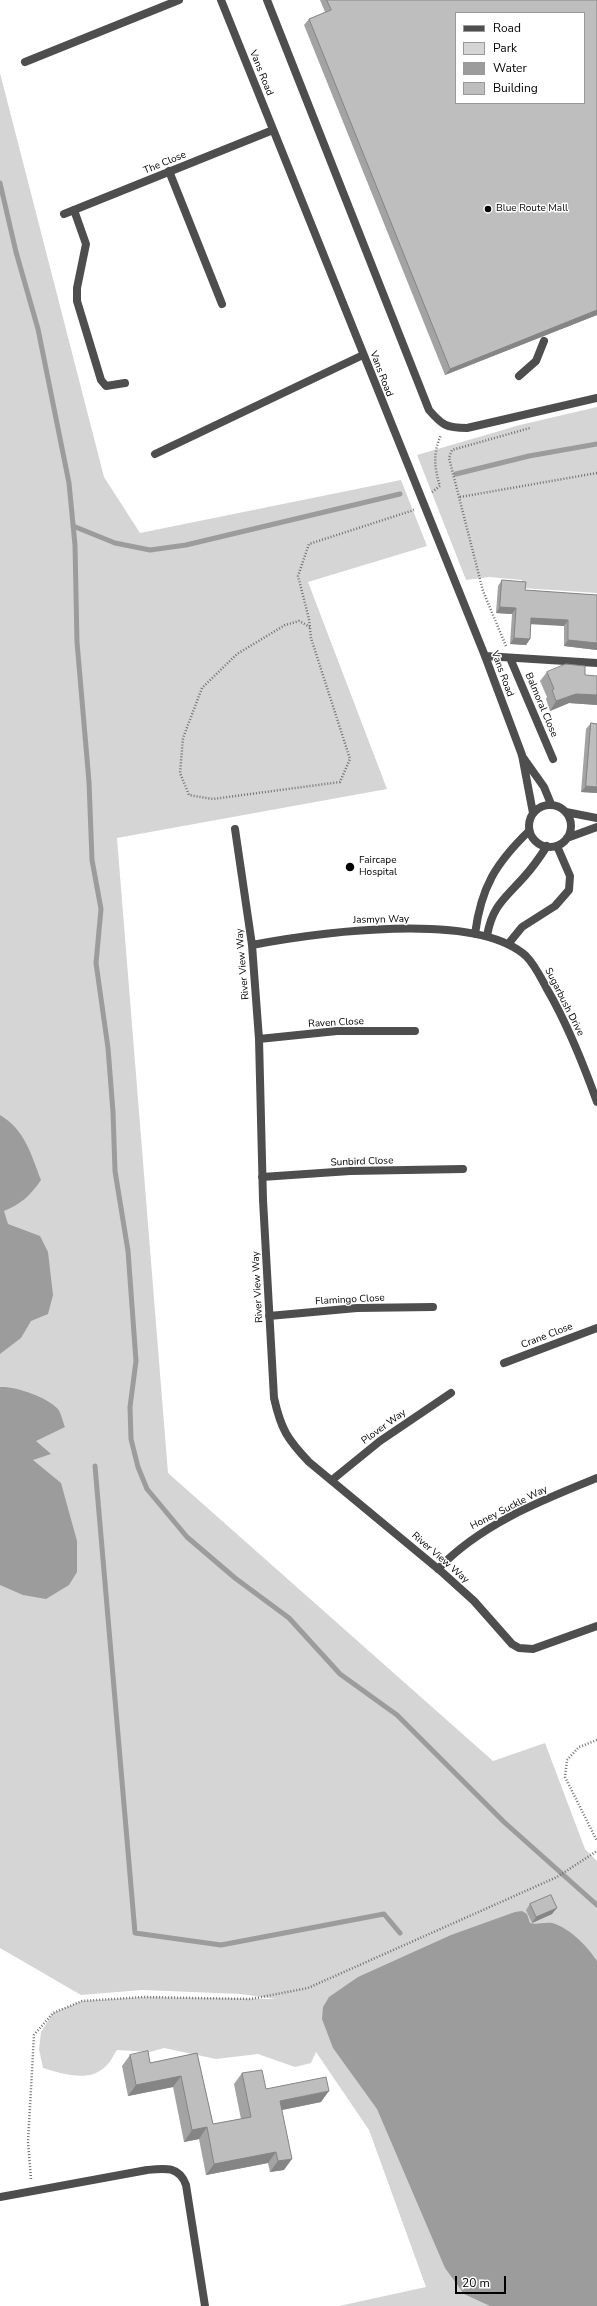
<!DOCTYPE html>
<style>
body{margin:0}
#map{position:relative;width:597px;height:2306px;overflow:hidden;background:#fff;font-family:"Nunito Sans",sans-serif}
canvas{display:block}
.legend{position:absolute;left:455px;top:12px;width:130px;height:92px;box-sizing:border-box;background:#fff;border:1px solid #999;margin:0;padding:5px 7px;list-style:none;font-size:12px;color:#000}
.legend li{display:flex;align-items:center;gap:8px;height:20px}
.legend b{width:20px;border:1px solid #999}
.scale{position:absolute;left:455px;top:2276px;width:51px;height:18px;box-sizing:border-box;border:2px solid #000;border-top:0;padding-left:5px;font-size:12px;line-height:14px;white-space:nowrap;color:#000;-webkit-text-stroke:3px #fff;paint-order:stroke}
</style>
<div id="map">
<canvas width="597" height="2306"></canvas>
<ul class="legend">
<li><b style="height:5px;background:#4e4e4e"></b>Road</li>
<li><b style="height:11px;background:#d5d5d5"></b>Park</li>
<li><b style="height:11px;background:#9c9c9c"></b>Water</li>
<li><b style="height:11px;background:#bebebe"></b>Building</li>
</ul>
<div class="scale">20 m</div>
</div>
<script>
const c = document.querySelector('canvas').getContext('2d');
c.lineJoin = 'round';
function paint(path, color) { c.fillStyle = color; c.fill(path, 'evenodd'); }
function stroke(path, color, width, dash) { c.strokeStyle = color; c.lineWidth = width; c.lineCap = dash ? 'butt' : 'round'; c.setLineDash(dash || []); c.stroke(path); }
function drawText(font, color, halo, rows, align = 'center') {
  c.font = font + ' "Nunito Sans",sans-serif'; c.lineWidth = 3; c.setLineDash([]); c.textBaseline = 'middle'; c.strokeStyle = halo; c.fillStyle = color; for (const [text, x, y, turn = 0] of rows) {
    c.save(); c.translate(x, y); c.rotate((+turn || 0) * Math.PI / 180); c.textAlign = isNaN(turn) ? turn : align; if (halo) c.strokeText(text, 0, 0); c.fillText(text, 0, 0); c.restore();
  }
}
paint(new Path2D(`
 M 0,73 L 104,477 L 140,533 L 401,480 L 427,546 L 308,582 L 387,789 L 117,838 L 168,1473 L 493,1761 L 545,1743 L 585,1849 L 597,1861 L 597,2306 L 339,2306 L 426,2287 L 369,2130 L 316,2052 L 311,2063 L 295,2067 L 258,2054 L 216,2059 L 164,2048 L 150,2052 L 117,2050 C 113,2055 111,2062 106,2066 C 90,2083 63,2074 43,2068 L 39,2049 L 41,2032 L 53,2013 L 82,2001 L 143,1997 L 276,1999 L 241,1994 L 142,1990 L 81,1995 L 0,1948 Z
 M 597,407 L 597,593 L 522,588 L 522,580 L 489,577 L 466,580 L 417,455 L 520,425 Z`), '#d5d5d5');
paint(new Path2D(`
 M 0,1115 C 25,1130 31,1154 41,1180 C 30,1196 21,1204 4,1211 L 8,1224 L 40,1236 L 48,1252 L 53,1295 L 48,1314 L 31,1321 L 21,1338 L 0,1354 Z
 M 0,1387 C 15,1386 47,1397 58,1409 C 61,1413 63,1422 65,1427 L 36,1441 L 51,1454 L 33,1460 L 61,1483 L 77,1541 L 77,1572 L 69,1585 L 46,1599 L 23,1595 L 0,1585 Z
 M 522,1911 L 527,1914 L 530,1923 C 537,1925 544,1922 552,1923 C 570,1928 587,1946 597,1961 L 597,2306 L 490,2306 L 464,2294 L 445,2268 L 377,2109 L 333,2048 L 322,2019 L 323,2007 L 329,1997 L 358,1977 L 451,1935 L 515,1912 Z`), '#9c9c9c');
stroke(new Path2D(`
 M 0,183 L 16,252 L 38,329 L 69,483 L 75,545 L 77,642 L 89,782 L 92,860 L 101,909 L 96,963 L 108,1048 L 113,1112 L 115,1171 L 128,1251 L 136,1361 L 130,1407 L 131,1439 L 138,1467 L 147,1489 L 187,1537 L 235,1578 L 289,1618 L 340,1674 L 397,1715 L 504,1822 L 597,1905
 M 456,474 L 529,456 L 597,444
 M 73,526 L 115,543 L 150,550 L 186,545 L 400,494
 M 95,1466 L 135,1933 L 221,1945 L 384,1914 L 400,1933`), '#9c9c9c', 5);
stroke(new Path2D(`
 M 432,492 L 440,486 C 434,468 433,452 441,435
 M 460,497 L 597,473
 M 310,627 L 299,621 L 285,625 L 237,654 L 202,688 L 183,738 L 180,773 L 189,795 L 213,799 L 340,782 L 350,759 L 311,638 L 309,619 L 298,576 L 309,544 L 414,510
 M 506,646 L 483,591 L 449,458 L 452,450 L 530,428
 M 597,1740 L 579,1747 L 567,1760 L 565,1777 L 597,1841
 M 31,2179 L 28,2142 L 34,2035 L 53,2013 L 82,2001 L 143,1997 L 251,1999 L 308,1988 L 557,1877 L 597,1851`), '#707070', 2.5, [1, 2]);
stroke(new Path2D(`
 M 267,0 L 429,410 C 442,425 446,428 467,428 L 597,398
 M 25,62 L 179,0
 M 74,210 L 86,244 L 77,288 L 77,301 L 101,380 L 106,386 L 125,383
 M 519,376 L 536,361 L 544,341
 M 155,454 L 363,355
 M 235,829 L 252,945 L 259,1039 L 263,1200 L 274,1398 C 281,1429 287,1439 309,1462 L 443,1573 L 474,1601 L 512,1644 L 519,1648 L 533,1649 L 597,1626
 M 475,934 C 481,887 496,863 529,831
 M 487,936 C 492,906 505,898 524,877 C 533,867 540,857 547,846
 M 509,943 L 522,927 L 555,906 L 569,890 L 570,876 L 557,846
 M 252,945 C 316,933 475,910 526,956 C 535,965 541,978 547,989 C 568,1025 583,1063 597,1102
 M 259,1039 L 337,1031 L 415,1031
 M 262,1177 L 350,1171 L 463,1169
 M 269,1316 L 357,1308 L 433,1307
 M 504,1363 L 597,1328
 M 332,1480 L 380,1441 L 451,1393
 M 438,1569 C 481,1524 540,1501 597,1478
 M 0,2197 L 147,2170 C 165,2168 179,2166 186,2185 L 205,2306`), '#4e4e4e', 8);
stroke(new Path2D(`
 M 221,0 L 485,656 L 522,755 L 533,813
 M 169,171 L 222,304
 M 64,214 L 273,130
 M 485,656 L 597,663
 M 510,658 L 553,759
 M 522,756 L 544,787 L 551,804
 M529 826a21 21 0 1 1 42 0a21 21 0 1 1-42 0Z
 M 566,812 L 597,818
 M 567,838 L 597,827`), '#4e4e4e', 8);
paint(new Path2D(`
 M 320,0 L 597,0 L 597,315 L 445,375 L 304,25 L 309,19 L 325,12 Z
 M 502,580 L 525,590 L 597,595 L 597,650 L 564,646 L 564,626 L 546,624 L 531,624 L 530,639 L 526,645 L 510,644 L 512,614 L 496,613 L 498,586 Z
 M 547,672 L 597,676 L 597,705 L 569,703 L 550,711 L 546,699 L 547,697 L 540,681 Z
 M 591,723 L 597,724 L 597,793 L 581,792 L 586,729 Z
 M 530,1904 L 552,1914 L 532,1923 L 526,1910 Z
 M 197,2053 L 213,2124 L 241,2119 L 234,2084 L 242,2073 L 266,2089 L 321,2102 L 282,2110 L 284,2170 L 270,2172 L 268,2163 L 206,2175 L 199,2139 L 184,2142 L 173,2087 L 128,2096 L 122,2066 L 130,2055 L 150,2063 Z`), '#a3a3a3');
paint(new Path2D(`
 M 597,310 L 597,315 L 445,375 L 450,369 Z
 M 500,607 L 516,608 L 512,614 L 496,613 Z
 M 531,618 L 550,619 L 568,620 L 564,626 L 527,624 Z
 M 514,638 L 530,639 L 526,645 L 510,644 Z
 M 568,640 L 597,643 L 597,650 L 564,646 Z
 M 576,694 L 597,695 L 597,705 L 569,703 L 550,711 L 556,701 Z
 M 586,786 L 597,787 L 597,793 L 581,792 Z
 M 557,1908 L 552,1914 L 532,1923 L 536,1917 Z
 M 181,2076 L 173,2087 L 128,2096 L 136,2085 Z
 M 329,2091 L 321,2102 L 272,2112 L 280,2101 Z
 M 207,2127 L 199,2139 L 184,2142 L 192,2130 Z
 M 276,2152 L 268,2163 L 206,2175 L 214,2164 Z
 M 292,2159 L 284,2170 L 270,2172 L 278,2161 Z`), '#858585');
const building = new Path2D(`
 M 327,0 L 597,0 L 597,310 L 450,369 L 309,19 L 331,10 ZM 456,13 L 584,13 L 584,103 L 456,103 Z
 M 502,580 L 526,582 L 525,590 L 597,595 L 597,643 L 568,640 L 568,620 L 550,619 L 531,618 L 530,639 L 514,638 L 516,608 L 500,607 Z
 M 566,664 L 585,666 L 585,675 L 597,676 L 597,695 L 576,694 L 556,701 L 552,690 L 554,689 L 547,672 Z
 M 591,723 L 597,724 L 597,787 L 586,786 Z
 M 551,1895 L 557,1908 L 536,1917 L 530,1904 Z
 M 148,2051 L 150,2063 L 197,2053 L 213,2124 L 251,2117 L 242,2073 L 262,2070 L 266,2089 L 326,2077 L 329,2091 L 280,2101 L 292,2159 L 278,2161 L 276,2152 L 214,2164 L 207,2127 L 192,2130 L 181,2076 L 136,2085 L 130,2055 Z`);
paint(building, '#bebebe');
stroke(building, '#858585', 1);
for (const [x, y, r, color] of [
 [488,209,4,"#000"],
 [350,867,5,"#000"]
]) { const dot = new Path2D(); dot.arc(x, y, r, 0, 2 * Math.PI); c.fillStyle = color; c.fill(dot); stroke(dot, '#fff', 1.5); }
drawText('10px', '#000', '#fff', [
 ["Vans Road",261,73,68],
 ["The Close",165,163,-22],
 ["Vans Road",381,374,69],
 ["Vans Road",502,674,70],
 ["Balmoral Close",541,705,67],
 ["Jasmyn Way",381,920,-1],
 ["River View Way",243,964,-95],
 ["Sugarbush Drive",564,1002,63],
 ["Raven Close",336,1023,-3],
 ["Sunbird Close",362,1162,-2],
 ["River View Way",258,1287,-93],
 ["Flamingo Close",350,1300,-3],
 ["Crane Close",547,1336,-21],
 ["Plover Way",384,1427,-36],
 ["Honey Suckle Way",509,1508,-27],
 ["River View Way",440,1558,41]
]);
drawText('10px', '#000', '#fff', [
 ["Blue Route Mall",496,209],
 ["Faircape",359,861],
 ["Hospital",359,873]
], 'left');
</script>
